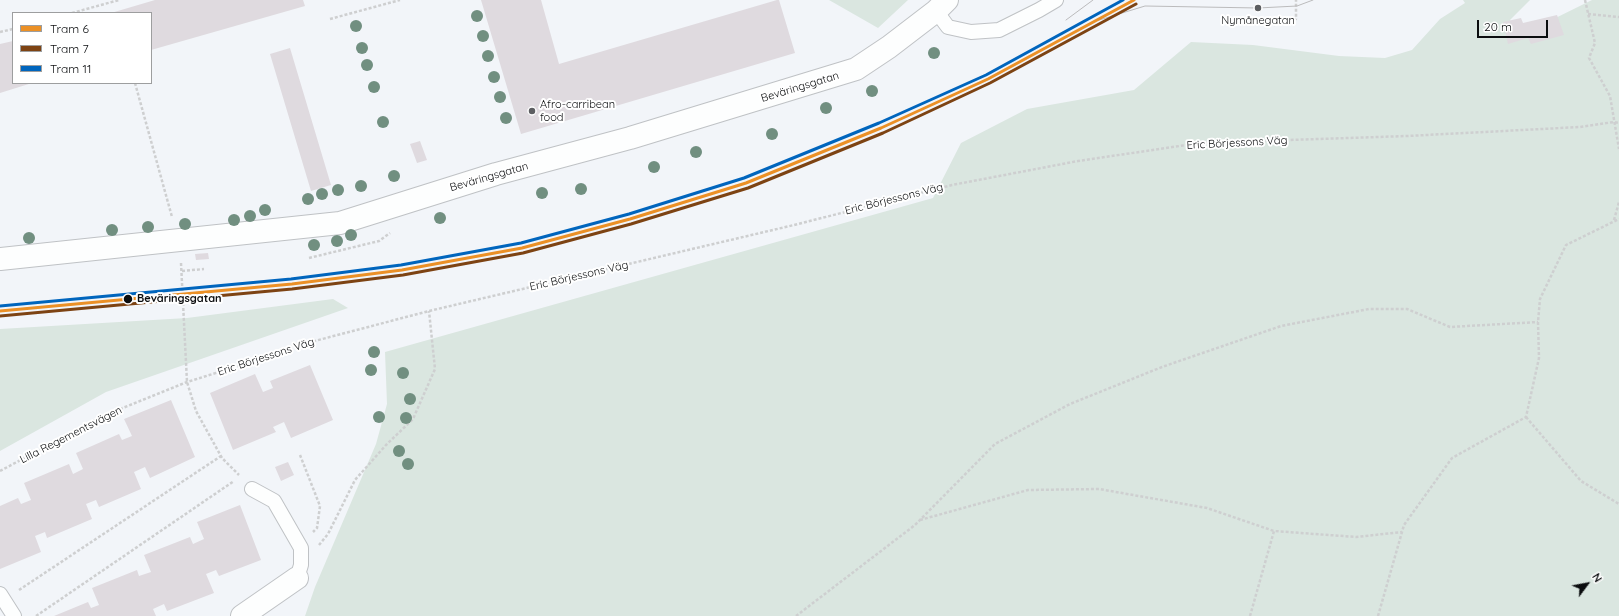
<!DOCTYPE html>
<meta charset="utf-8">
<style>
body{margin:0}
#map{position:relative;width:1619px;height:616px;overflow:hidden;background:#f2f5f9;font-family:Quicksand,sans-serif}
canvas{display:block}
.legend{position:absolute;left:12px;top:12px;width:140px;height:72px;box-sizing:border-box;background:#fff;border:1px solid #9d9e9f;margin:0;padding:5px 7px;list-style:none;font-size:12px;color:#0b0d0f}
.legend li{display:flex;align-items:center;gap:8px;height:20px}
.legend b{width:20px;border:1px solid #9d9e9f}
.north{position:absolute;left:1567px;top:564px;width:40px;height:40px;-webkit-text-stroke:3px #fff;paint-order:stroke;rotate:58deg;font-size:11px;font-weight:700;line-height:16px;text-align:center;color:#0b0d0f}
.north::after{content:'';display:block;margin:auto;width:14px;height:18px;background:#0b0d0f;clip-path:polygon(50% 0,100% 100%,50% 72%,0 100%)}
.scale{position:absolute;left:1477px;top:20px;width:71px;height:18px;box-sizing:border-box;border:2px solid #0b0d0f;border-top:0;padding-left:5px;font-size:12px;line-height:14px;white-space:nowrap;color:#0b0d0f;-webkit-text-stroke:3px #fff;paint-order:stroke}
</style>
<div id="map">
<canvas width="1619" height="616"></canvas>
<ul class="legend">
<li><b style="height:5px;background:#eb9026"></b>Tram 6</li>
<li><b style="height:5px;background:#7d4313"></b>Tram 7</li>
<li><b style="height:5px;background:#0065bd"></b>Tram 11</li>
</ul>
<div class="north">N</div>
<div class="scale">20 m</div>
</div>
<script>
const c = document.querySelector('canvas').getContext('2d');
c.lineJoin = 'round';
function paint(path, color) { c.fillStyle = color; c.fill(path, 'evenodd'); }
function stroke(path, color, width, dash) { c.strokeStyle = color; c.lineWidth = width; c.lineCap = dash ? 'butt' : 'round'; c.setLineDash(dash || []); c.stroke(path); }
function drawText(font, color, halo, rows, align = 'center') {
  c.font = font + ' Quicksand,sans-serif'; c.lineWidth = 4; c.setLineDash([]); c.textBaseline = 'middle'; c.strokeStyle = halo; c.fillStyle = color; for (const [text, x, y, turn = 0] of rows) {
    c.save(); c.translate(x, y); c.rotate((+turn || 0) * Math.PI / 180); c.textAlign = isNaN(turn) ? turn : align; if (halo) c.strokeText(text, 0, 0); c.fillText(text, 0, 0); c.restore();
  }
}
paint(new Path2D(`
 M 829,0 L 908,0 L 878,28 Z
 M 1463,0 L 1530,0 L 1510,20 L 1517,37 L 1592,0 L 1619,0 L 1619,616 L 305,616 L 315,587 L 376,444 L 387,404 L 385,352 L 933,198 L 961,143 L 1027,109 L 1134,90 L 1191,42 L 1253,45 L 1339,56 L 1385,58 L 1412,50 L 1440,19 L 1465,3 Z
 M 333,299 L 348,308 L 106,392 L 0,451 L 0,329 L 187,318 Z`), '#dae6e0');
paint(new Path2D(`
 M 155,0 L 303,0 L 305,6 L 151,50 L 151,13 L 111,13 Z
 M 481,0 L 541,0 L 559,64 L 777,0 L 779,0 L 795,53 L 521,134 Z
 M 1557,15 L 1564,35 L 1531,44 L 1528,38 L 1508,44 L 1503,22 L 1521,18 L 1523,23 Z
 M 13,41 L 13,83 L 32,83 L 0,93 L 0,44 Z
 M 290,48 L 331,185 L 311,191 L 270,54 Z
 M 420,141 L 427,160 L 417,163 L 410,144 Z
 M 208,253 L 209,259 L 196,260 L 195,254 Z
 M 310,365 L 333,420 L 291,438 L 284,422 L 273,427 L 276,432 L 233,450 L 210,393 L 255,374 L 263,392 L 273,388 L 270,381 Z
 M 171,400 L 195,457 L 150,478 L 145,467 L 134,472 L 141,489 L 99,507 L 96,500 L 86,504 L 92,519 L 47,538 L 45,532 L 35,536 L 41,552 L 0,569 L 0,506 L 18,498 L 21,504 L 31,500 L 24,483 L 69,464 L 73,474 L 83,469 L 76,453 L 119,434 L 122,440 L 132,436 L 124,419 Z
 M 288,462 L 294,475 L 281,481 L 275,467 Z
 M 240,505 L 261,560 L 219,576 L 216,570 L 206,574 L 214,593 L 167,611 L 164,604 L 153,609 L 156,616 L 54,616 L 88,602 L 91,608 L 99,605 L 92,588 L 137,570 L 139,576 L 151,572 L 144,555 L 190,537 L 193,544 L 204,539 L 197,522 Z`), '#dfdadf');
const service = new Path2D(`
 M 936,11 L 948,27 L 971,32 L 999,30 L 1039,10 L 1056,0
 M 252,489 L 274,501 L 301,548 L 301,565 L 297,578
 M 0,594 L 14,616`);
const minor = new Path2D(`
 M 0,259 L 340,223 L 496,174 L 630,138 L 856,69 L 889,47 L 936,11 L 947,0
 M 242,616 L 297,578`);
stroke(service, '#bfc2c5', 16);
stroke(minor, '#bfc2c5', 24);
stroke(new Path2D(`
 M 1585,0 L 1595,43 L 1589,58 L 1610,96 L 1619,149
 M 72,13 L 119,0
 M 1588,14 L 1619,17
 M 330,19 L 400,0
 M 1274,25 L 1296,19 L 1296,0
 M 0,32 L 13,29
 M 135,83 L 172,217
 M 1614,220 L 1619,202
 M 309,258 L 379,241 L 390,233
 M 181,263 L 187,382 L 196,411 L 222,458 L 239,475
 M 182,271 L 204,269
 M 151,301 L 184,299
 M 1526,417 L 1581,481 L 1619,504
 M 300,455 L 320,506 L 317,528 L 313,532
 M 0,471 L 103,416 L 187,382 L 245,364 L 288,348 L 429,311 L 794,225 L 952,185 L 1078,161 L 1200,143 L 1407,136 L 1580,127 L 1614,122 L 1619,123
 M 920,520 L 1028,490 L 1099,489 L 1207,508 L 1274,531
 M 319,545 L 328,534 L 355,480 L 386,445 L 413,419 L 435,369 L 429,311
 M 19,590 L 221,456
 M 36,616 L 234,481
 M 796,616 L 915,525 L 995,444 L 1070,404 L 1162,367 L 1281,326 L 1369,309 L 1407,309 L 1450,327 L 1538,322
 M 1250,616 L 1274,531 L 1356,537 L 1402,532
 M 1378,616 L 1404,525 L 1452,458 L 1526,417 L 1539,358 L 1538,322 L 1540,299 L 1566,245 L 1619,219`), '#cecfd0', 2.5, [3, 2]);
stroke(service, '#fdfefe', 14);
stroke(minor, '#fdfefe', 22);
stroke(new Path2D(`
 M 1066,20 L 1093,0
 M 1096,21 L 1145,6 L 1258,8 L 1297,6 L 1313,0`), '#bbbbbc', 1);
stroke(new Path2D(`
 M 0,311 L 292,284 L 402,270 L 522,248 L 630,219 L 746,183 L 881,128 L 988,79 L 1134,0`), '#eb9026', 3);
stroke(new Path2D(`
 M 0,316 L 292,289 L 403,275 L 523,253 L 631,224 L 748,188 L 883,133 L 990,83 L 1136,4`), '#7d4313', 3);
stroke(new Path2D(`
 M 0,306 L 291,279 L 401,265 L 521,243 L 629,214 L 744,178 L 879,123 L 986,75 L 1123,0`), '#0065bd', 3);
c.fillStyle = '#718f80';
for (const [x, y] of [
 [477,16],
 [356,26],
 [483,36],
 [362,48],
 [934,53],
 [488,56],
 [367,65],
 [494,77],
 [374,87],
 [872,91],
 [500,97],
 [826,108],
 [506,118],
 [383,122],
 [772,134],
 [696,152],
 [654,167],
 [394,176],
 [361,186],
 [581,189],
 [338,190],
 [542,193],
 [322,194],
 [308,199],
 [265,210],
 [250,216],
 [440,218],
 [234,220],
 [185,224],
 [148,227],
 [112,230],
 [351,235],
 [29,238],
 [337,241],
 [314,245],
 [374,352],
 [371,370],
 [403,373],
 [410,399],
 [379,417],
 [406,418],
 [399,451],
 [408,464]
]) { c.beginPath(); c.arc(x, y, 6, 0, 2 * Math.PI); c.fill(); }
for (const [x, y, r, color] of [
 [1258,8,4,"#5c5e61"],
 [532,111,4,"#5c5e61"],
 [128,299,5,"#0b0d0f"]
]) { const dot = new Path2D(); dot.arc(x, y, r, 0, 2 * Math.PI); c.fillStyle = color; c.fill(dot); stroke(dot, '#fff', 1.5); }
drawText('11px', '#0b0d0f', '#fff', [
 ["Nymånegatan",1258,21],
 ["Afro-carribean",540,105,"left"],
 ["food",540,118,"left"]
]);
drawText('11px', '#0b0d0f', '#fff', [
 ["Beväringsgatan",800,87,-17],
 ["Eric Börjessons Väg",1237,143,-3],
 ["Beväringsgatan",489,177,-16],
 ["Eric Börjessons Väg",894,199,-14],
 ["Eric Börjessons Väg",579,276,-13],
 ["Eric Börjessons Väg",266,357,-18],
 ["Lilla Regementsvägen",71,435,-27]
]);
drawText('bold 11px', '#0b0d0f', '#fff', [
 ["Beväringsgatan",137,299]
], 'left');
</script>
